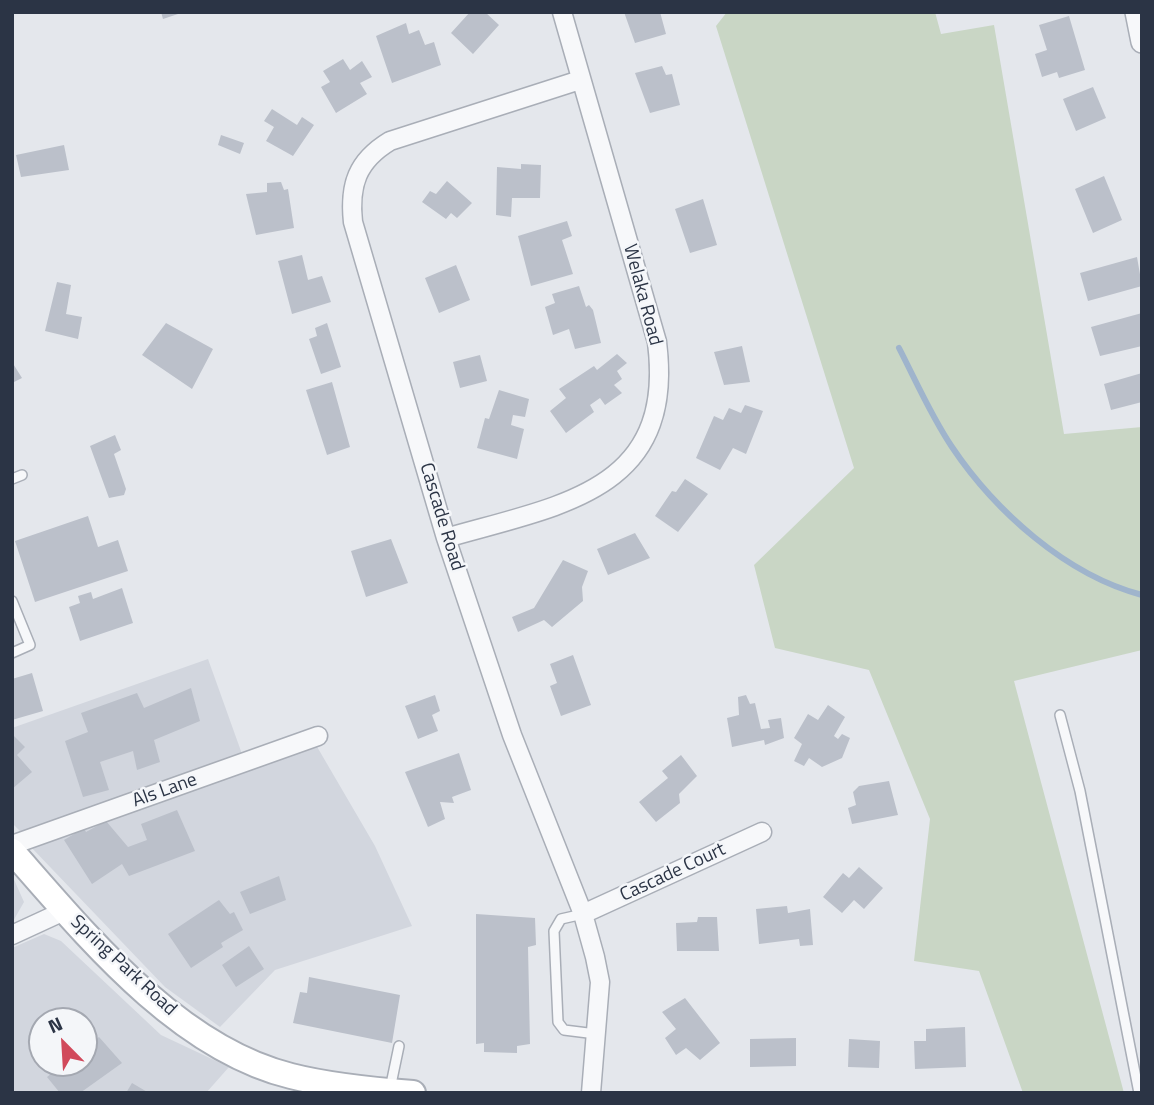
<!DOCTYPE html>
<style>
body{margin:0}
#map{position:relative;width:1154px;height:1105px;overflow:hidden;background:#e4e7ec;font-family:"Titillium Web",sans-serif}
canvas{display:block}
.frame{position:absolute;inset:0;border:14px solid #2b3445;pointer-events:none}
.north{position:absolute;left:28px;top:1007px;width:70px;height:70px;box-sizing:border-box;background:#f4f6f9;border:2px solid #a4a8b1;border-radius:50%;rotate:336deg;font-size:19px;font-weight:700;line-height:28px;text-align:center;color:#2b3445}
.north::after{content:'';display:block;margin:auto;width:24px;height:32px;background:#d1495b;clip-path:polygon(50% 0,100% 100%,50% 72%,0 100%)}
</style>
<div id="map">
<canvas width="1154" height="1105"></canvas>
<div class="frame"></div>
<div class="north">N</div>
</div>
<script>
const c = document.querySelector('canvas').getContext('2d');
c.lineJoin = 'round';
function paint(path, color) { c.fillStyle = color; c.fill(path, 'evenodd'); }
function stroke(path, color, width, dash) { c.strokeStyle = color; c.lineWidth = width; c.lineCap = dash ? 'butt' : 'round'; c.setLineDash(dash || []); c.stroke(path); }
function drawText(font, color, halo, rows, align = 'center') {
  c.font = font + ' "Titillium Web",sans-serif'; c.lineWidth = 5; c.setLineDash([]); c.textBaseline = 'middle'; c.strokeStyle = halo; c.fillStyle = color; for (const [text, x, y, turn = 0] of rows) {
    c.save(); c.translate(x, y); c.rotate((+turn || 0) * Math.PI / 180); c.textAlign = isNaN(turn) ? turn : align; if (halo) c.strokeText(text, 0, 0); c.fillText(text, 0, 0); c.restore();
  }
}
paint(new Path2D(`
 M 208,659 L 242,754 L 23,834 L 12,823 L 12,728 Z
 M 316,745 L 375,846 L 412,926 L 275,970 L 220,1027 L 165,987 L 29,845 Z
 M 12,875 L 24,902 L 12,923 Z
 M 44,934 L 61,941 L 161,1035 L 229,1067 L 206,1093 L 12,1093 L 12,948 ZM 42,1021 L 84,1021 L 84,1063 L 42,1063 Z`), '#d2d6de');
paint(new Path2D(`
 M 727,12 L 935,12 L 941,34 L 994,25 L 1064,434 L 1142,427 L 1142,650 L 1014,681 L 1124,1093 L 1023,1093 L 979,971 L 914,961 L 930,819 L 869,670 L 775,648 L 754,565 L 854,468 L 716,26 Z`), '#c9d6c5');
stroke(new Path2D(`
 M 899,348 C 916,381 931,416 952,447 C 995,511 1066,575 1142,595`), '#9fb4cc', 6);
paint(new Path2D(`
 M 161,12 L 181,12 L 181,13 L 163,19 Z
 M 470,12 L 485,12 L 499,25 L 473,54 L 451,33 Z
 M 624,12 L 660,12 L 666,34 L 635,43 Z
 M 1069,16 L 1085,70 L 1059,78 L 1057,72 L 1042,77 L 1035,54 L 1047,50 L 1039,25 Z
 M 406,23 L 409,34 L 419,30 L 425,45 L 434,42 L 441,65 L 392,83 L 376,36 Z
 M 343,59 L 350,70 L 362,61 L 372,77 L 360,83 L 367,94 L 336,113 L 321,87 L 330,82 L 323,71 Z
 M 662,66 L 666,75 L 672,74 L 680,105 L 650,113 L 635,73 Z
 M 1093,87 L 1106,118 L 1076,131 L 1063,99 Z
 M 272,109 L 297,125 L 302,117 L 314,125 L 293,156 L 266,141 L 274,127 L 264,121 Z
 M 221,135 L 244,143 L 240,154 L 218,145 Z
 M 64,145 L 69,170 L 21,177 L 16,155 Z
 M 521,164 L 541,165 L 540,198 L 512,198 L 511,217 L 496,215 L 497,167 L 521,169 Z
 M 1104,176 L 1122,220 L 1093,233 L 1075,189 Z
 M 447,181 L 472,203 L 457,218 L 451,213 L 446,219 L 422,202 L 430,191 L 436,194 Z
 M 281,182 L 284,190 L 288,189 L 294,228 L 256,235 L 246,194 L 267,192 L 267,183 Z
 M 703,199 L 717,245 L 690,253 L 675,209 Z
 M 567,221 L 572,236 L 562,240 L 573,274 L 531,286 L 518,236 Z
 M 302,255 L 308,280 L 322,276 L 331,302 L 292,314 L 278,261 Z
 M 1137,257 L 1142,286 L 1088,301 L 1080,273 Z
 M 456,265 L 470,300 L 439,313 L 425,278 Z
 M 57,282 L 71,285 L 66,314 L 82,317 L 78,339 L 45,331 Z
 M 579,286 L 586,307 L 589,305 L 593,310 L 601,343 L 575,349 L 569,329 L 553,335 L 545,307 L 555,303 L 552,294 Z
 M 1142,313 L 1142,346 L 1100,356 L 1091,327 Z
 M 166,323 L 213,349 L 192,389 L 142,355 Z
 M 327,323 L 341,367 L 321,374 L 309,339 L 317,336 L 315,328 Z
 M 742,346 L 750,382 L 724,385 L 714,352 Z
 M 617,354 L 627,363 L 617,371 L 622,379 L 614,385 L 622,393 L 605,405 L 600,398 L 590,405 L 594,412 L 566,433 L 550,411 L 566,398 L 559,389 L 594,366 L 597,370 Z
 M 480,355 L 487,381 L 460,388 L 453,362 Z
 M 12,362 L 22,378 L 12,383 Z
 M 1142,373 L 1142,402 L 1111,410 L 1104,384 Z
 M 332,382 L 350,447 L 327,455 L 306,390 Z
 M 499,390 L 529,399 L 525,417 L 513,415 L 511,425 L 524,429 L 517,459 L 477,448 L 485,418 L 489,419 Z
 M 745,405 L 763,411 L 746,454 L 733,448 L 720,470 L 696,458 L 714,416 L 723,420 L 729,408 L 741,413 Z
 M 115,435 L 121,450 L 114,454 L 126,489 L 124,495 L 109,498 L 90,446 Z
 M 685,479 L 708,494 L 678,532 L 655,516 L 672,491 L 676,492 Z
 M 88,516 L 98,547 L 118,540 L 128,571 L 35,602 L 15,541 Z
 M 635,533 L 650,558 L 608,575 L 597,549 Z
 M 391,539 L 408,583 L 366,597 L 351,551 Z
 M 563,560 L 588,571 L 582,587 L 583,601 L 552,627 L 544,620 L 518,632 L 512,617 L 534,608 Z
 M 122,588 L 133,623 L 80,641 L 69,607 L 80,603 L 78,596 L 91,592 L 93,599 Z
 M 573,655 L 591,705 L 561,716 L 550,686 L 557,683 L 550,664 Z
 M 32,673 L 43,711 L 12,720 L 12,679 Z
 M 191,688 L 200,721 L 154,740 L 160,762 L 137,770 L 133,751 L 100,762 L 109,790 L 83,797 L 65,741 L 88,732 L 81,713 L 137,693 L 144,708 Z
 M 435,695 L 440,711 L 432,715 L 438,731 L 418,739 L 405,706 Z
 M 746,695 L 750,704 L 755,703 L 761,729 L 770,728 L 768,720 L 781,718 L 784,738 L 765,745 L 764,740 L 732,747 L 727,718 L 739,715 L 738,697 Z
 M 828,705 L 845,717 L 834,736 L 838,739 L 842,734 L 850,738 L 842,758 L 822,767 L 809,758 L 804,766 L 794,761 L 802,744 L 794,738 L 808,714 L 818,720 Z
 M 12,734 L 25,747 L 17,755 L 32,772 L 12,789 Z
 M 459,753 L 471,790 L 452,797 L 454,803 L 440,802 L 445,819 L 428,827 L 405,772 Z
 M 681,755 L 697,776 L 679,794 L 680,803 L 656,822 L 639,802 L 668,778 L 662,771 Z
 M 889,781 L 898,815 L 852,824 L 848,808 L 856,805 L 853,792 L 859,786 Z
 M 177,810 L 195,851 L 129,876 L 122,864 L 92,884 L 64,840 L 84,828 L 86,832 L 106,821 L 128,847 L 147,840 L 141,824 Z
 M 859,867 L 883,888 L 864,909 L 854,900 L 842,913 L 823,897 L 843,873 L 849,878 Z
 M 279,876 L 286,900 L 250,914 L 240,892 Z
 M 219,900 L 230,914 L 234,912 L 243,930 L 221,943 L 223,947 L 191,968 L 168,934 Z
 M 787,906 L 788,913 L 810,909 L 813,945 L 800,946 L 799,939 L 759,944 L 756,909 Z
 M 476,914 L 535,918 L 536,945 L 528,947 L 530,1044 L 517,1046 L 517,1053 L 484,1052 L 484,1043 L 476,1044 Z
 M 698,917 L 717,917 L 719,951 L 677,951 L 676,923 L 697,922 Z
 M 249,946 L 264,969 L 236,987 L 222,965 Z
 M 309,977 L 400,995 L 392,1043 L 293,1023 L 300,992 L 307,993 Z
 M 685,998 L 720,1043 L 700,1060 L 686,1048 L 676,1055 L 665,1038 L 676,1029 L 662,1012 Z
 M 965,1027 L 966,1067 L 915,1069 L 914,1041 L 926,1041 L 926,1029 Z
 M 99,1037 L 122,1063 L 80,1093 L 60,1093 L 47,1077 L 65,1063 L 84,1063 L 84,1048 Z
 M 796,1038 L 796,1066 L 750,1067 L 750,1039 Z
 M 849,1039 L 880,1041 L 879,1068 L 848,1067 Z
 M 132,1083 L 149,1093 L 126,1093 Z`), '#bbc0ca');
const service = new Path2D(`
 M 12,479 L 22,475
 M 12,601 L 30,645 L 12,653
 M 1060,715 L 1080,791 L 1139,1093
 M 583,914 L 561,919 L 554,931 L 558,1022 L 564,1030 L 596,1034
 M 390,1089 L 399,1046`);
const minor = new Path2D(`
 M 580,80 L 390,141 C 357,161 349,185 353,222 L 446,538 L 512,735 L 583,914 L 595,957 L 600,982 L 591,1093
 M 446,538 C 560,505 676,492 657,342 L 562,12
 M 12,845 L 318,736
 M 583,914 L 762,832
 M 12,935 L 64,911`);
const tertiary = new Path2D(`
 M 1136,12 L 1142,42`);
const secondary = new Path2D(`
 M 12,851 C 86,935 177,1048 291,1076 C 330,1086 373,1090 413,1093`);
stroke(service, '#a9aeb7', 12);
stroke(minor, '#a9aeb7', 21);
stroke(tertiary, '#a9aeb7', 24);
stroke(secondary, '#a9aeb7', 28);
stroke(service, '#f7f8fa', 9);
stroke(minor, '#f7f8fa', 18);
stroke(tertiary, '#f7f8fa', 21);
stroke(secondary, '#fff', 24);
drawText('19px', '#2b3445', '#f4f6f9', [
 ["Welaka Road",642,295,75],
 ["Cascade Road",441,517,73],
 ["Als Lane",165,791,-20],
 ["Cascade Court",673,873,-25],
 ["Spring Park Road",123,966,43]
]);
</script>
